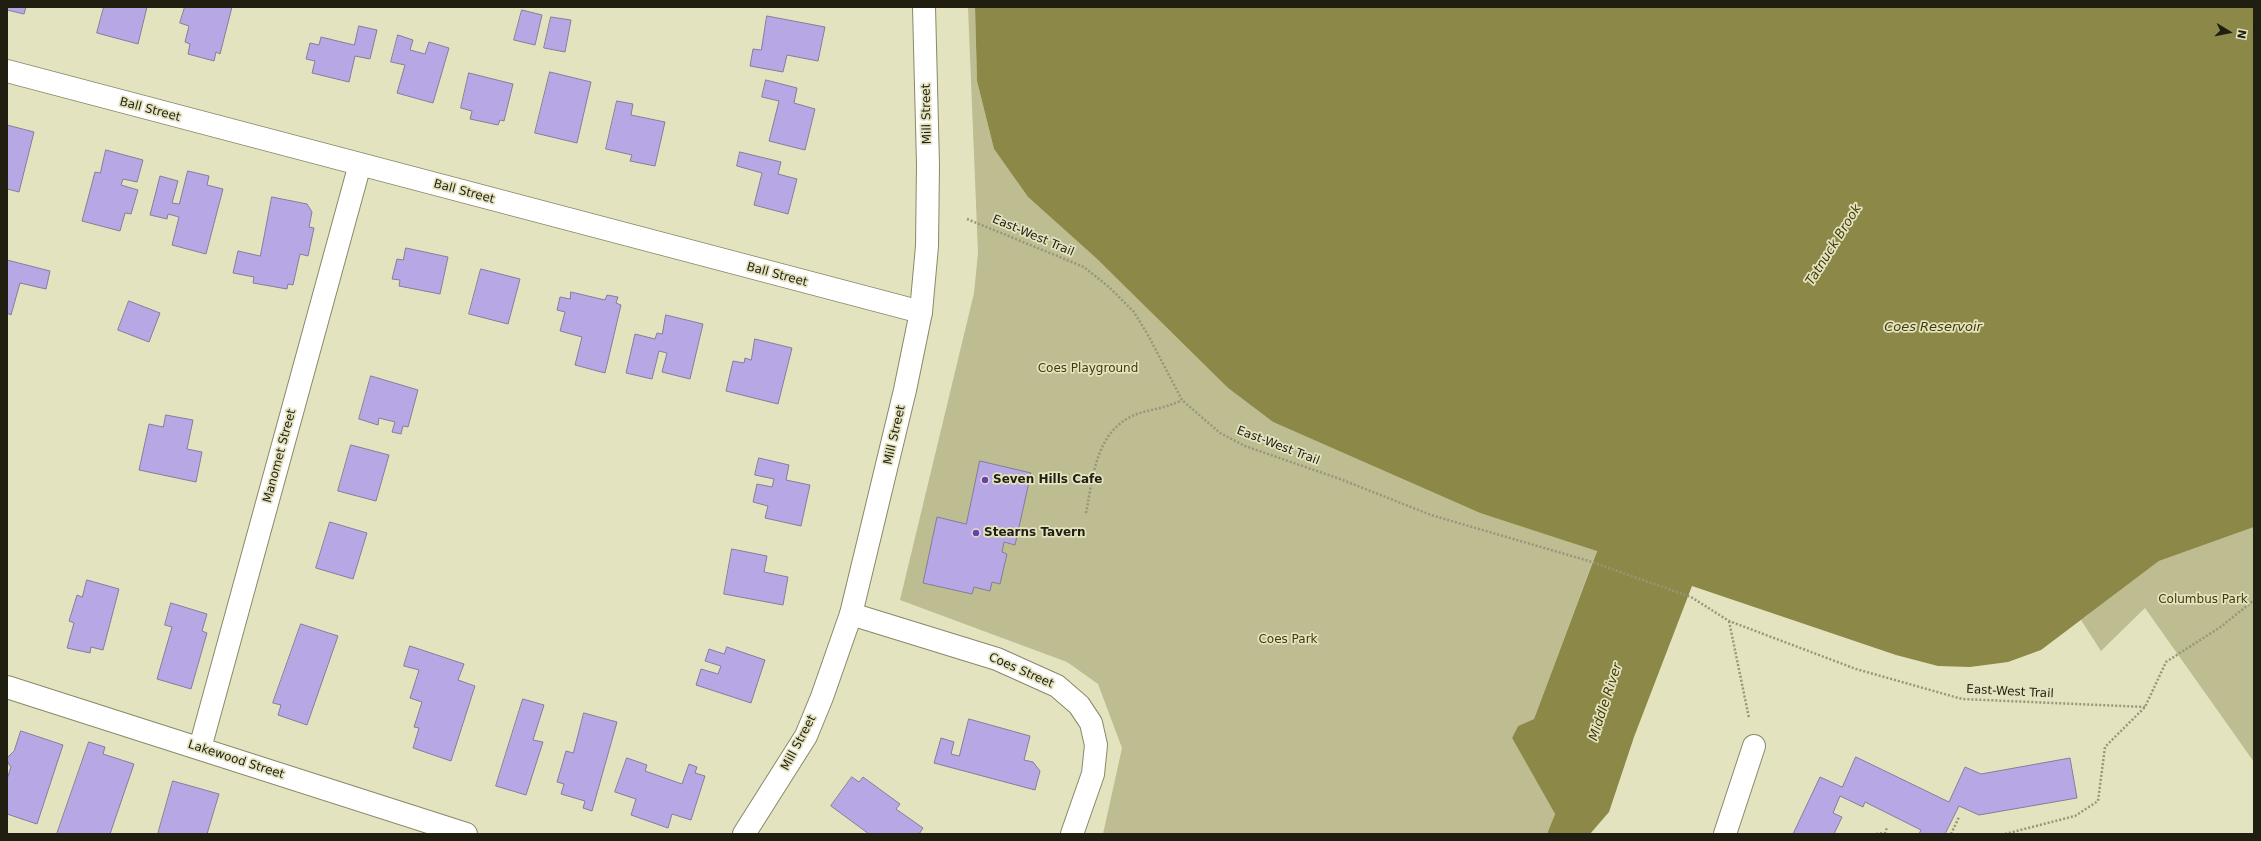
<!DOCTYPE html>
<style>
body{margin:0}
#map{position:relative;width:2261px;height:841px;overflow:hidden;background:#e4e3c0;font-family:"DejaVu Sans",sans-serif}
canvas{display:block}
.frame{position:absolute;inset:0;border:8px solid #1f1e11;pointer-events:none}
.north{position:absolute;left:2209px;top:12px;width:40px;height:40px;-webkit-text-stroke:3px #e4e3c0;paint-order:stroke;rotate:100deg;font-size:11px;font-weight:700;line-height:16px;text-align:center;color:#1f1e11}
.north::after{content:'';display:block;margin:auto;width:14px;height:18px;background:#1f1e11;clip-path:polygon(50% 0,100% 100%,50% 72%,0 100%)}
</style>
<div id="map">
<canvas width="2261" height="841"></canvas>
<div class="frame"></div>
<div class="north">N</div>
</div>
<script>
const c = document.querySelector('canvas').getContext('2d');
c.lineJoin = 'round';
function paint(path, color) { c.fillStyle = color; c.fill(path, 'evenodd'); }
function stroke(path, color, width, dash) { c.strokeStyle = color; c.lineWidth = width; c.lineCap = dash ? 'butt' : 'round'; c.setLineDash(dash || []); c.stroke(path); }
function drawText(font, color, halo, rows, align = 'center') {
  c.font = font + ' "DejaVu Sans",sans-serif'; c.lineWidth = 3.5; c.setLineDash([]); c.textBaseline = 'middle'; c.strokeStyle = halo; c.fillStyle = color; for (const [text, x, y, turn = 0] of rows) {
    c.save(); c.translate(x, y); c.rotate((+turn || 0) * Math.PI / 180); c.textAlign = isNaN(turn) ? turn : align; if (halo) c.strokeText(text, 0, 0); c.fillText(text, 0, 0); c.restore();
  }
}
paint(new Path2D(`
 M 968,7 L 975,7 L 977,81 L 994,149 L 1028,197 L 1096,258 L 1228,388 L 1273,422 L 1480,513 L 1597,550 L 1534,719 L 1518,726 L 1512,738 L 1555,814 L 1547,834 L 1103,834 L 1122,748 L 1098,684 L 1067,662 L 900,600 L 974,293 L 978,253 Z
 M 2254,527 L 2254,762 L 2145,608 L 2101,651 L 2081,620 L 2159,561 Z`), '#bebc91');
paint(new Path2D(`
 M 975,7 L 2254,7 L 2254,527 L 2159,561 L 2041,650 L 2008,662 L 1970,667 L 1938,666 L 1896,655 L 1692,586 L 1634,737 L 1609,812 L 1590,834 L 1547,834 L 1555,814 L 1512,738 L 1518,726 L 1534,719 L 1597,551 L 1480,513 L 1273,422 L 1228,388 L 1096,258 L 1028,197 L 994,149 L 977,81 Z`), '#8c8847');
const building = new Path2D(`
 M 7,7 L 26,7 L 24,14 L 7,10 Z
 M 104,7 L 147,7 L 138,44 L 97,33 Z
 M 185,7 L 232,7 L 220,54 L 216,52 L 214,61 L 188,54 L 190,44 L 185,42 L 189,26 L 180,23 Z
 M 522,10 L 542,15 L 535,45 L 514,40 Z
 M 767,16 L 825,27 L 818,61 L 787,55 L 783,72 L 750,66 L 753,49 L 761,50 Z
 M 551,17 L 571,20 L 565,52 L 544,48 Z
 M 359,26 L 377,30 L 370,59 L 355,56 L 349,82 L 312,73 L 315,61 L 306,59 L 310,43 L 319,45 L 321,37 L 354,45 Z
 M 398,35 L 413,40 L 410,50 L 425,54 L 429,42 L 449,48 L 433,103 L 397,93 L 405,65 L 391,62 Z
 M 550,72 L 591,82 L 577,143 L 535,133 Z
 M 469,73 L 513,84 L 504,121 L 500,120 L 498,125 L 470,119 L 472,111 L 461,108 Z
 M 766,80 L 797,88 L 794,103 L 815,109 L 805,150 L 769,141 L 779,101 L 762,97 Z
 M 617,101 L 633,104 L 631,115 L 665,122 L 655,166 L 630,161 L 632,155 L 606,149 Z
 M 7,125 L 34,132 L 19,192 L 7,189 Z
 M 106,150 L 143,160 L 137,182 L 123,179 L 121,185 L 138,190 L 131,214 L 125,213 L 120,231 L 82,221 L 95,172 L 100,173 Z
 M 740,152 L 781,162 L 778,174 L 797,179 L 788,214 L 754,205 L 762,173 L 737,166 Z
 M 188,171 L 209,176 L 207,185 L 223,189 L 206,254 L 172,245 L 179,217 L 168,214 L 167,219 L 150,215 L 160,176 L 178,181 L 172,203 L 179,204 Z
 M 272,197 L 307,204 L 312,212 L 309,227 L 314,228 L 308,256 L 300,254 L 293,285 L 288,284 L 287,289 L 253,283 L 254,277 L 233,273 L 238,251 L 260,256 Z
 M 406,248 L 448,257 L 440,294 L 399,286 L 400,280 L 392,279 L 397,259 L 403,260 Z
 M 7,260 L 50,271 L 46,289 L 20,283 L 11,315 L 7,313 Z
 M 481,269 L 520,279 L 508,324 L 469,314 Z
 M 571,292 L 605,300 L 607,295 L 618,297 L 616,303 L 621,305 L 605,373 L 575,365 L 582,337 L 560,331 L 565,312 L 557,310 L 560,297 L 570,299 Z
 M 129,301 L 160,313 L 149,342 L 118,330 Z
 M 666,315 L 703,324 L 690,379 L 662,372 L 667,353 L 659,351 L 652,379 L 626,373 L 635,334 L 655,339 L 657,333 L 662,334 Z
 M 755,339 L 792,348 L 778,404 L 726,391 L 733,361 L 744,363 L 745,358 L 751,360 Z
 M 371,376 L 418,390 L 408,427 L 403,426 L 401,434 L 392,432 L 395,422 L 379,418 L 378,425 L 359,419 Z
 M 166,415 L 193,420 L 187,449 L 202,452 L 196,482 L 139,470 L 149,424 L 163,427 Z
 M 351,445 L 389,455 L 376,501 L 338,491 Z
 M 759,458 L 789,465 L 786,480 L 810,485 L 801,526 L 765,518 L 768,506 L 753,502 L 757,484 L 772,487 L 774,479 L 755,475 Z
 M 980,461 L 1031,473 L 1015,545 L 1004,542 L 1002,552 L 1007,554 L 1000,584 L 992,582 L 990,591 L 974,587 L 972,594 L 923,583 L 937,517 L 966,524 Z
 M 330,522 L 367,533 L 353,579 L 316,568 Z
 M 732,549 L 767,556 L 764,572 L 788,577 L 783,605 L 724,594 Z
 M 87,580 L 119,589 L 103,650 L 91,647 L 90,653 L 67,648 L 74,623 L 69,621 L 77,595 L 82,597 Z
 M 171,603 L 207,614 L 202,631 L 207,633 L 191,689 L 157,679 L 172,627 L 165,625 Z
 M 301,624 L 338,636 L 307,725 L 278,715 L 281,705 L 273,703 Z
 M 410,646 L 464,664 L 458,680 L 475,686 L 451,761 L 413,748 L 419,728 L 414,727 L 422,702 L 410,698 L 419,670 L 404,666 Z
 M 727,647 L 765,660 L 751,703 L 696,685 L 701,669 L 718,674 L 721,666 L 705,661 L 709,649 L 724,654 Z
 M 523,699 L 544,705 L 533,740 L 543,742 L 526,795 L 496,786 Z
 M 584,713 L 617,722 L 592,811 L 583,808 L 585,801 L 561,794 L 564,784 L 557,782 L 566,751 L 573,753 Z
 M 969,719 L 1030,736 L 1024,760 L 1033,762 L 1040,771 L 1035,790 L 934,763 L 941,738 L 954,742 L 951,754 L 959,756 Z
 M 21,731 L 63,745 L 37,824 L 7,814 L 7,779 L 11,767 L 8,763 L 7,758 L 14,751 Z
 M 89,742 L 105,747 L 103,754 L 134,764 L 110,834 L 57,834 Z
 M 1856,757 L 1949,802 L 1965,767 L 1981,774 L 2070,758 L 2077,798 L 1979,815 L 1959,806 L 1945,834 L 1919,834 L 1921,830 L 1865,802 L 1863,807 L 1840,796 L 1833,813 L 1842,817 L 1834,834 L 1793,834 L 1820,777 L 1842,787 Z
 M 627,758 L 647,765 L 645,771 L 682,784 L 689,764 L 697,767 L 695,773 L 705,776 L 691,820 L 672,814 L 668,828 L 631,815 L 636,799 L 615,792 Z
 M 852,777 L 859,782 L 863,777 L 900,804 L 896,809 L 923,828 L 919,834 L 869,834 L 831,806 Z
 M 173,781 L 219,794 L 207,834 L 158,834 Z`);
paint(building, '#b7a8e5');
stroke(building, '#847d9b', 1);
const minor = new Path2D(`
 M 7,71 L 921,312
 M 851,614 L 997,659 L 1057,686 L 1079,705 L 1091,723 L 1096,745 L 1093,774 L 1072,834
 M 7,687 L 466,834
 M 200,748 L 360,164
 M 1725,834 L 1754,746`);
const secondary = new Path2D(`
 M 744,834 L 806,736 L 822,697 L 851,614 L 905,390 L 921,312 L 927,246 L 928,165 L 924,7`);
stroke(minor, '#8a8868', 24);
stroke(secondary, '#8a8868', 24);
stroke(new Path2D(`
 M 967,219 L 1084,267 L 1109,287 L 1134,312 L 1149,337 L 1182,400 L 1220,433 L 1245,446 L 1340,479 L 1431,515 L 1589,561 L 1691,597 L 1729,621 L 1856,669 L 1962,699 L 2145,707
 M 1086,513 C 1093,478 1095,434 1132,416 C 1148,409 1165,409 1182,400
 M 1729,621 L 1749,718
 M 1876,834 L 1885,833
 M 1885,834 L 1887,827
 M 1951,834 L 1959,817
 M 2005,834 L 2075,816 L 2098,801 L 2105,747 L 2145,707 L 2166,662 L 2222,626 L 2254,600`), '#97967b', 2.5, [2, 2]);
stroke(minor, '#fff', 22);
stroke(secondary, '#fff', 22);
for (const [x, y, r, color] of [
 [985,480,4,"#693eb6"],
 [976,533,4,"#693eb6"]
]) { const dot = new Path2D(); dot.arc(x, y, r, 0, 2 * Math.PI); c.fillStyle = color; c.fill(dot); stroke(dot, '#e4e3c0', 1.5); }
drawText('12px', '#1f1e11', '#e4e3c0', [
 ["Ball Street",150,110,15],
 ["Mill Street",927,114,-91],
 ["Ball Street",464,192,15],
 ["East-West Trail",1033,236,23],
 ["Ball Street",777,275,15],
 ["Mill Street",895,435,-77],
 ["East-West Trail",1278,446,21],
 ["Manomet Street",280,456,-75],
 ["Coes Street",1021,671,24],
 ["East-West Trail",2010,692,3],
 ["Mill Street",799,743,-62],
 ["Lakewood Street",236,760,18]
]);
drawText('12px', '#3f3b04', '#e4e3c0', [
 ["Coes Playground",1088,369],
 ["Columbus Park",2203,600],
 ["Coes Park",1288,640]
]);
drawText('bold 12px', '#1f1e11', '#e4e3c0', [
 ["Seven Hills Cafe",993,480],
 ["Stearns Tavern",984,533]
], 'left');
drawText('italic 13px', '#403c06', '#e4e3c0', [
 ["Tatnuck Brook",1834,245,-58],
 ["Coes Reservoir",1933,328],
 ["Middle River",1606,702,-72]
]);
</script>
